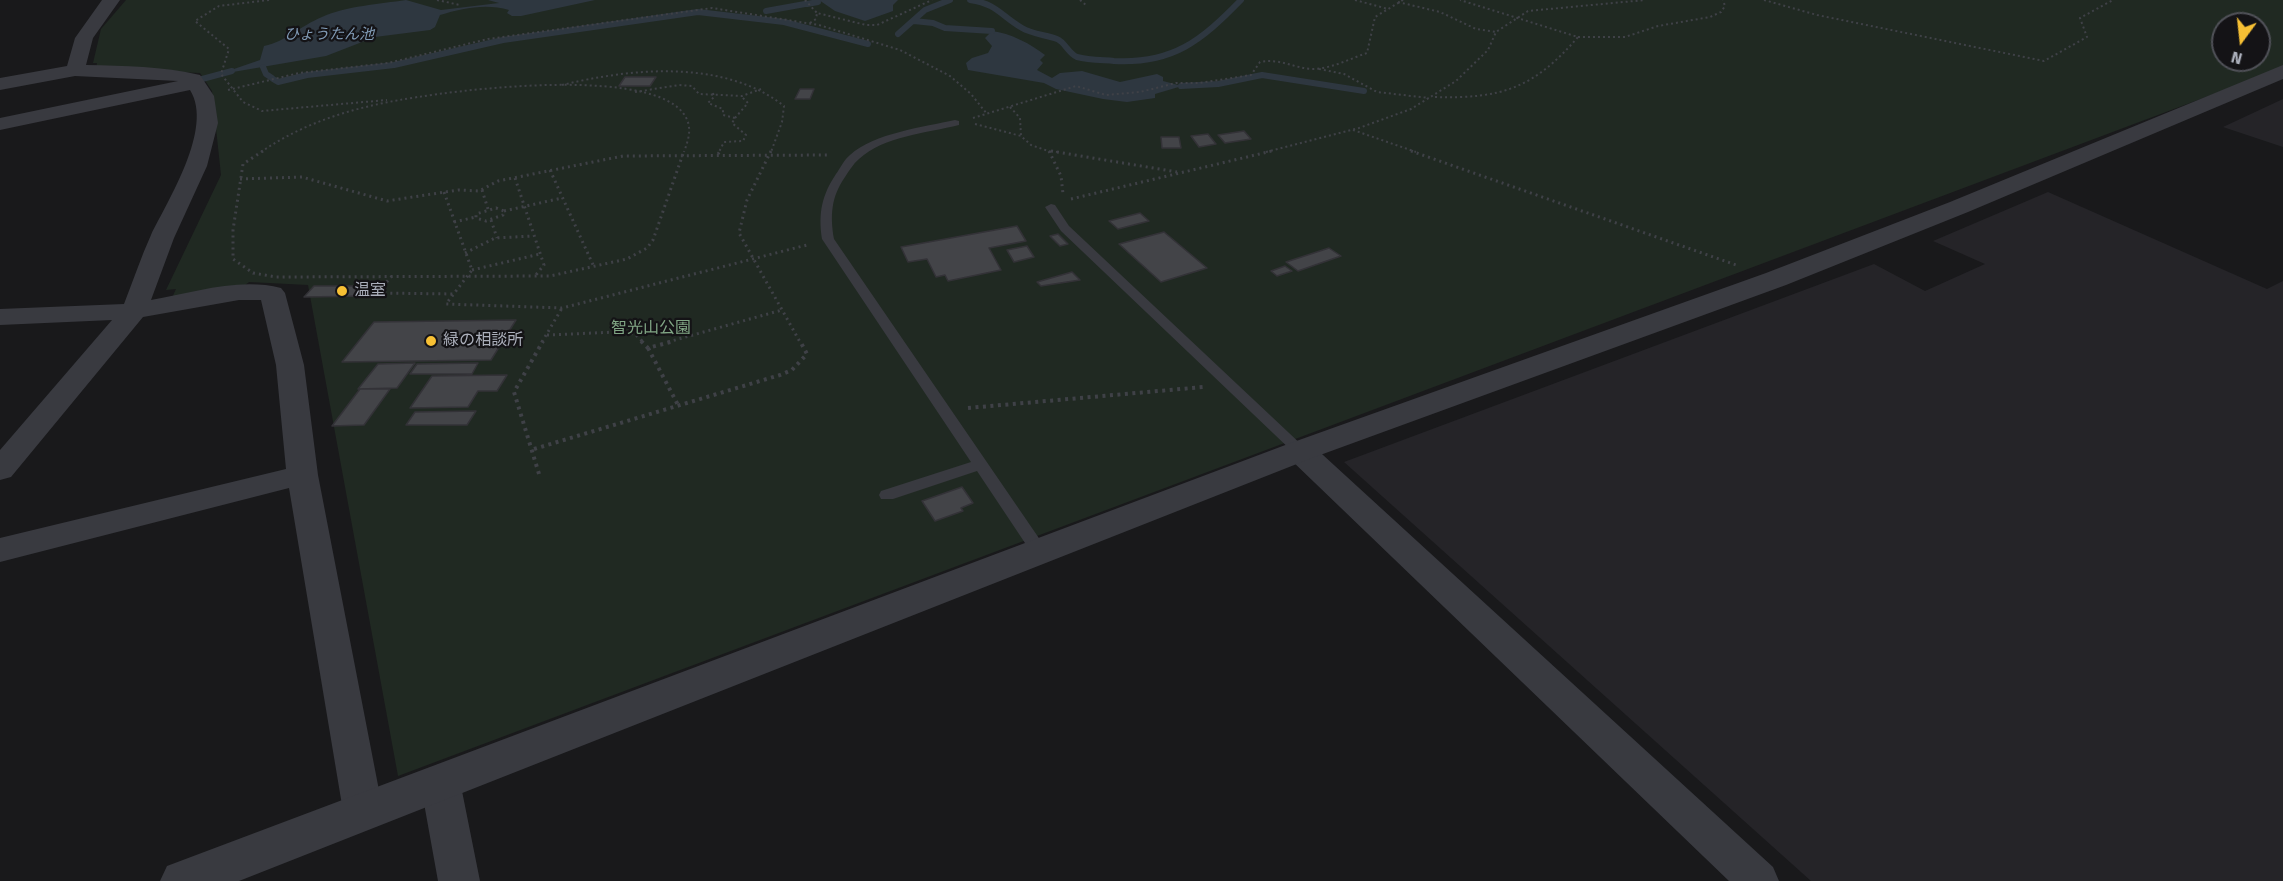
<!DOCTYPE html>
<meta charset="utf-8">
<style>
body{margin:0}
#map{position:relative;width:2283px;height:881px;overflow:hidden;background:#19191b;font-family:"Fira Sans",sans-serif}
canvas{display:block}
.north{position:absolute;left:2211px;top:12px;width:60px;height:60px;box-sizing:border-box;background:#141316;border:2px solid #505158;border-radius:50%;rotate:195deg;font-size:16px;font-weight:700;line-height:24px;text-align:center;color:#abafbb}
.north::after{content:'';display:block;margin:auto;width:21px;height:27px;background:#f7c034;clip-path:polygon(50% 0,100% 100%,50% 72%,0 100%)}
</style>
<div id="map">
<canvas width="2283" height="881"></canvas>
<div class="north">N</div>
</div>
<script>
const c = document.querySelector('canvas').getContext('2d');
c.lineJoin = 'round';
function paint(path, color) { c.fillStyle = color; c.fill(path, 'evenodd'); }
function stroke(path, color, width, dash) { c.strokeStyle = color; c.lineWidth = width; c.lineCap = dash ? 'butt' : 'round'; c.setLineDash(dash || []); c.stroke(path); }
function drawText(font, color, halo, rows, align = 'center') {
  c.font = font + ' "Fira Sans","Noto Sans JP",sans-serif'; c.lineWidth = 4.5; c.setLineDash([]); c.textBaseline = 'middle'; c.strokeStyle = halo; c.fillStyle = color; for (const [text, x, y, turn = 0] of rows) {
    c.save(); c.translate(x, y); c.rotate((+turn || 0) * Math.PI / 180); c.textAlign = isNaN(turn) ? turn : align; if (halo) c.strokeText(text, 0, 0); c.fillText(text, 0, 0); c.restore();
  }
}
paint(new Path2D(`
 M 2283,99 L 2283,147 L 2223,127 Z
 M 2048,192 L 2267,289 L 2283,281 L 2283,881 L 1811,881 L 1344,462 L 1874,264 L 1925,291 L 1985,264 L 1933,241 Z`), '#252428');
paint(new Path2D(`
 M 126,0 L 2283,0 L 2283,68 L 398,776 L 308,285 L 249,282 L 239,290 L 171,300 L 176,289 L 166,290 L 221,175 L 212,91 L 200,73 L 96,68 L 97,63 L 93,63 L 101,29 ZM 2223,24 L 2259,24 L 2259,60 L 2223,60 Z`), '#202922');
paint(new Path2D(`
 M 406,0 L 441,10 L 499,3 L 488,0 L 595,0 L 521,16 L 512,16 L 507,13 L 509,10 C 487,3 462,8 440,15 L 435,27 L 430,30 L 375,37 L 326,56 L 233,72 L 231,70 L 260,60 L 264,46 C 287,41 300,26 322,17 C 346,6 380,4 406,0 Z
 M 819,0 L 898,0 L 893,5 L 893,11 L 865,21 L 835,11 Z
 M 992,31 C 1010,33 1031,44 1045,55 L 1040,60 L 1043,63 L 1037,70 L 1052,78 L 1060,73 L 1082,71 L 1120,82 L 1157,74 L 1163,77 L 1163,81 L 1182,86 L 1155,94 L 1155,98 L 1127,102 L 1103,99 L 1056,89 L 1044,83 L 968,70 L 966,63 L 972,58 L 988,53 L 992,46 L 985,38 Z`), '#2e3740');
stroke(new Path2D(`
 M 970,0 C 997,4 1000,15 1022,28 C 1032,34 1046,35 1057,39 C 1065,42 1068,53 1077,57 C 1088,60 1102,60 1114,61 C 1173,64 1201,41 1241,0
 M 807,4 L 818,2
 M 766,11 L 805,4
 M 914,21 L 933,23 L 945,28 L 992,31
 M 898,34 L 925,10 L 950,0
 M 263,67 L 266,74 L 272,78
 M 273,79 L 278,82 L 307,75 L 394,65 L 503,40 L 698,12 L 784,22 L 868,44
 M 191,82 L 232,71
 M 1181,86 L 1218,84 L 1262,75 L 1364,91`), '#2e3740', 6);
const building = new Path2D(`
 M 625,77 L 656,77 L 650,86 L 619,86 Z
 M 800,89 L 814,89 L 810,99 L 795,99 Z
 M 1244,131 L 1251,139 L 1225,143 L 1218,135 Z
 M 1208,134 L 1216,144 L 1199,147 L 1191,136 Z
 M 1161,137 L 1179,137 L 1181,148 L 1162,148 Z
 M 1140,213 L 1149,221 L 1118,229 L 1109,221 Z
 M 1017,226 L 1026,241 L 989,248 L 1001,270 L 948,281 L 945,275 L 936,277 L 927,259 L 908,262 L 901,247 Z
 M 1164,232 L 1207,268 L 1161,282 L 1119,244 Z
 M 1058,234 L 1068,244 L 1060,246 L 1050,236 Z
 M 1027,246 L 1034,257 L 1014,262 L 1007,250 Z
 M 1329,248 L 1341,256 L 1298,271 L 1286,262 Z
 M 1285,266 L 1292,271 L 1277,276 L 1271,271 Z
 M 1072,272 L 1080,280 L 1041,286 L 1037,282 Z
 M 314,286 L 380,286 L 370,296 L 304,297 Z
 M 516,320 L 491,360 L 342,362 L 374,322 Z
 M 415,363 L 397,388 L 358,389 L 378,364 Z
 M 478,363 L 472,374 L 410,374 L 417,364 Z
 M 507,375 L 497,391 L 478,391 L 468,407 L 410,408 L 432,376 Z
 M 360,389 L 390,389 L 364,425 L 332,426 Z
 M 476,411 L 467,425 L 406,425 L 415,412 Z
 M 962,487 L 973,503 L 961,508 L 963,511 L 935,521 L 922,501 Z`);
paint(building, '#434448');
stroke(building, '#333237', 1.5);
stroke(new Path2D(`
 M 269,0 L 219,6 L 195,21 L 229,49 L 221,74 L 243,102 L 262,111 L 387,100
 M 437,0 L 460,5
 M 805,0 L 817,13
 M 1080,0 L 1087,6
 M 1355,0 L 1388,9
 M 1764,0 L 1817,15 L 2044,61 L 2087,37 L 2080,18 L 2113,0
 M 1398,2 L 1440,12 L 1476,29 L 1496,32
 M 810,23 L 816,19 L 817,13 L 866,25 L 877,25 L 932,0
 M 1578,37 L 1625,37 L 1658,26 L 1710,17 L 1721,12 L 1725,6 L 1723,0
 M 1319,69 L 1344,74 L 1377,92 L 1429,98
 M 562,85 C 632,68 724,59 784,106 L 782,122 L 771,152
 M 228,90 L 299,73 L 388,63 L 488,39 L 712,8 L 819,25 L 900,50 L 950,76 L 971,94 L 987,114
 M 635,92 L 679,85 L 692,86 L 699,94 L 742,96 L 761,89
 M 713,93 L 714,97 L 708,103 L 723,109 L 723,115 L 735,118 L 732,123 L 746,135 L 743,141 L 724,142 L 719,152
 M 1435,97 C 1502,99 1534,88 1578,37 L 1460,0
 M 1010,107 L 1020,118 L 1021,136
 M 735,118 L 748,103 L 742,97
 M 973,118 L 1076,86 L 1106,95 L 1140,92 L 1176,83 L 1199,83 L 1251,75 L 1260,62 C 1280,58 1293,68 1312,69 C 1331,69 1349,59 1367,53 L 1375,17 L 1403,0
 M 975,124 L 1021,136 L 1031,145 L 1051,152
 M 1353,130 L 1416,152
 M 1051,151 L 1057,152
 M 261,152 C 293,130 331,115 370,106 C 427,92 645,63 683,113 C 693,126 689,138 684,152
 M 1266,152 L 1359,128 L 1411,109 L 1456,81 L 1488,50 L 1496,32 L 1528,11 L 1645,0`), '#3f4147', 2, [2, 3]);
stroke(new Path2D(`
 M 263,151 L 243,164 L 233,230 L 233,259 L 253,273 L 276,277 L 550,276 L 627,259 L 647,248 L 653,240 L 684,151
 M 771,151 L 747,200 L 739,233 L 800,342
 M 1049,151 L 1061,176 L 1063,194
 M 1051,151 L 1177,172
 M 1411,151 L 1739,266
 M 718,154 L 720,151
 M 550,170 L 594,267
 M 515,178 L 544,265 L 535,276
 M 240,179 L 302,177 L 387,201 L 458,190 L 479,191 L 498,181 L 623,156 L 829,155
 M 482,190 L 488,209
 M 444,192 L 472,270 L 446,304 L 562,308 L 807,245
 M 1071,199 L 1272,151
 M 496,208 L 504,211 L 503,215 L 486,221 L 476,218 L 476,214 Z
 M 504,211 L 562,198
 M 491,220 L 497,238
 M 454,222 L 476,217
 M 465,253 L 495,238 L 533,236
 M 472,270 L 540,254
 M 392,276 L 377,293 L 454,294
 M 547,335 L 617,332 L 635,334 L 643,342
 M 542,342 L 562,308
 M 668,342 L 782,310`), '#3f4147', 3, [2, 4]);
stroke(new Path2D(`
 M 641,341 L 648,348 L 674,341
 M 648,348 L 678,405
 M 968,408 L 1203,387
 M 534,449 L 780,375 L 792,370 L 807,354 L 800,341
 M 539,474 L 514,392 L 543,341`), '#3f4147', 4, [3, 4.5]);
paint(new Path2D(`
 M 955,120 L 959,121 L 959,125 C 927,133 884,136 859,159 C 853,164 849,171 845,177 C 831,197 830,216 834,239 L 1045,547 L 1047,551 L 1045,555 L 1033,555 L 977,471 L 893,499 L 881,499 L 879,495 L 881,491 L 971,462 L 822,239 C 818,213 822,195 836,174 C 841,167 844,160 850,155 C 874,133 924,127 955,120 Z
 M 1051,204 L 1055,205 L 1069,226 L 1305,448 L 1308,451 L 1305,454 L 1295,454 L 1061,231 L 1045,207 Z`), '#393a40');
paint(new Path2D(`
 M 102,0 L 120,0 L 93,38 L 86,65 C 125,66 162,66 200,75 L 214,96 L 218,123 L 207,166 L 174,238 L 151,300 C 192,293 239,277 281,288 L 285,293 L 304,365 L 318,475 L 383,811 L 377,823 L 363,828 L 349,823 L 343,811 L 289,488 L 0,562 L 0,538 L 286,469 L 276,365 L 261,300 L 239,300 L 143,317 L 11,477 L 0,480 L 0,450 L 112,320 L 0,325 L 0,309 L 124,304 C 133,281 141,257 151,235 C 168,200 214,128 190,90 L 0,130 L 0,118 L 178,81 L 75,76 L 0,90 L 0,78 L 67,66 L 75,38 Z
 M 1300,441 L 1311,444 L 1773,867 L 1779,881 L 1729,881 L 1289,458 L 1285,451 L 1289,444 Z
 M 440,764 L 454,769 L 460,781 L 480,881 L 438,881 L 420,781 L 426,769 Z`), '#393a40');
paint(new Path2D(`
 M 2283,65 L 2283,79 L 1968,212 L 1786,285 L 1312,458 L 239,881 L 160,881 L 167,866 L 1288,444 L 1766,273 L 1950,202 Z`), '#393a40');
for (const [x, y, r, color] of [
 [342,291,6,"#f7c034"],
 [431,341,6,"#f7c034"]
]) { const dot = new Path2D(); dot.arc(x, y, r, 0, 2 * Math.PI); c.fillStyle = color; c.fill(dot); stroke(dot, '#141316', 2); }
drawText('italic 15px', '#819bb6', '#141316', [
 ["ひょうたん池",329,35]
]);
drawText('16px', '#abafbb', '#141316', [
 ["温室",354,291],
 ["緑の相談所",443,341]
], 'left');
drawText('16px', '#81a685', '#141316', [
 ["智光山公園",651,329]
]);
</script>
